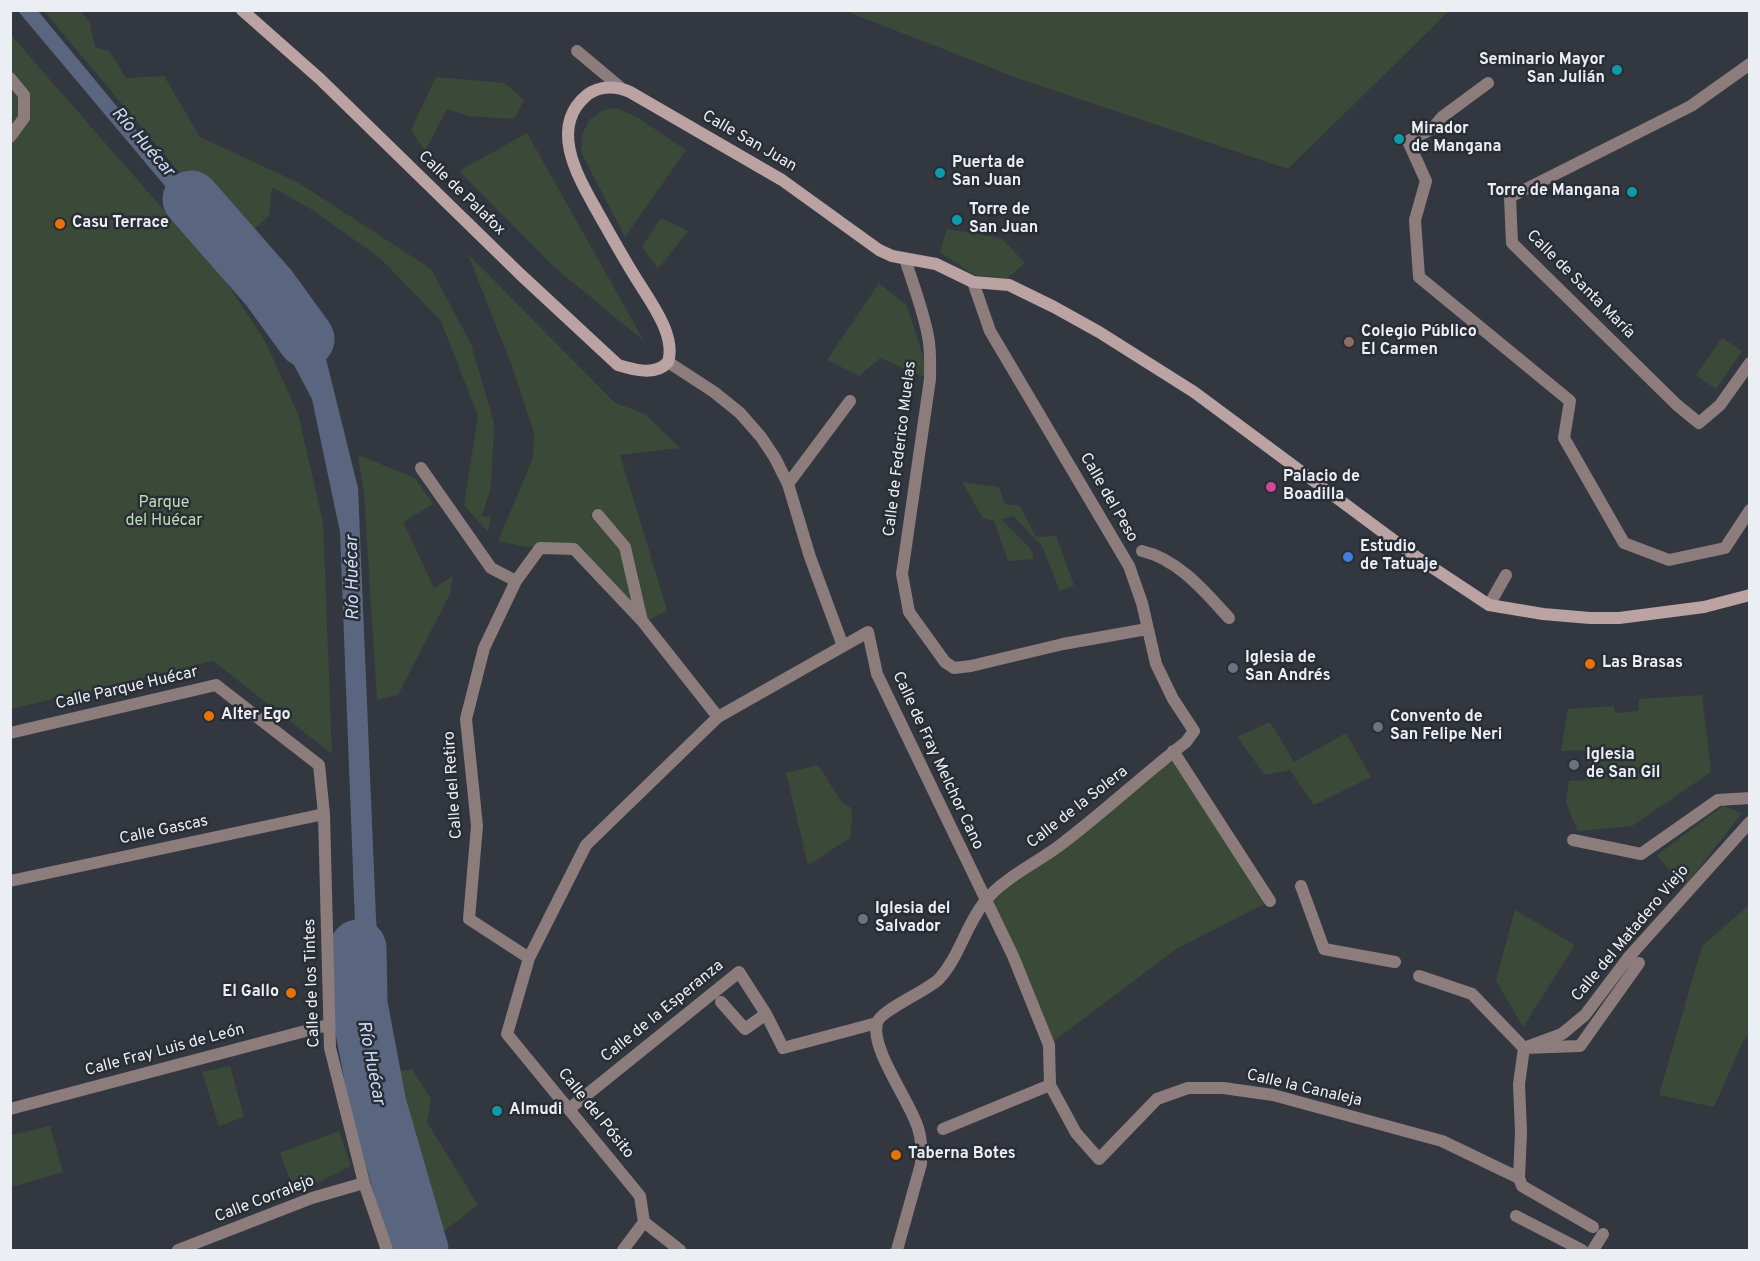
<!DOCTYPE html>
<meta charset="utf-8">
<style>
body{margin:0}
#map{position:relative;width:1760px;height:1261px;overflow:hidden;background:#333840;font-family:Overpass,sans-serif}
canvas{display:block}
.frame{position:absolute;inset:0;border:12px solid #ebeff4;pointer-events:none}
</style>
<div id="map">
<canvas width="1760" height="1261"></canvas>
<div class="frame"></div>
</div>
<script>
const c = document.querySelector('canvas').getContext('2d');
c.lineJoin = 'round';
function paint(path, color) { c.fillStyle = color; c.fill(path, 'evenodd'); }
function stroke(path, color, width, dash) { c.strokeStyle = color; c.lineWidth = width; c.lineCap = dash ? 'butt' : 'round'; c.setLineDash(dash || []); c.stroke(path); }
function drawText(font, color, halo, rows, align = 'center') {
  c.font = font + ' Overpass,sans-serif'; c.lineWidth = 5; c.setLineDash([]); c.textBaseline = 'middle'; c.strokeStyle = halo; c.fillStyle = color; for (const [text, x, y, turn = 0] of rows) {
    c.save(); c.translate(x, y); c.rotate((+turn || 0) * Math.PI / 180); c.textAlign = isNaN(turn) ? turn : align; if (halo) c.strokeText(text, 0, 0); c.fillText(text, 0, 0); c.restore();
  }
}
paint(new Path2D(`
 M 44,11 L 81,11 L 90,23 L 95,47 L 110,52 L 126,78 L 164,76 L 200,137 L 299,183 L 431,269 L 471,344 L 494,423 L 491,487 L 482,516 L 491,517 L 488,532 L 464,505 L 478,416 L 441,321 L 381,259 L 314,211 L 272,187 L 269,216 L 255,228 L 228,224 L 190,185 Z
 M 846,11 L 1449,10 L 1449,11 L 1288,169 L 1017,78 Z
 M 10,34 L 224,279 L 265,341 L 298,414 L 323,522 L 332,754 L 213,661 L 11,709 Z
 M 436,77 L 504,83 L 524,100 L 514,119 L 468,116 L 447,109 L 425,151 L 411,130 Z
 M 616,108 L 637,117 L 686,150 L 625,237 L 581,152 L 582,135 L 589,120 L 603,110 Z
 M 527,133 L 644,341 L 554,267 L 459,171 Z
 M 661,218 L 688,231 L 658,269 L 642,247 Z
 M 947,229 L 1001,238 L 1025,263 L 1006,279 L 974,275 L 940,252 Z
 M 468,254 L 615,403 L 645,414 L 680,448 L 620,455 L 667,610 L 648,621 L 632,548 L 597,507 L 590,515 L 620,550 L 635,606 L 577,543 L 526,547 L 498,541 L 533,458 L 534,433 L 513,369 Z
 M 879,283 L 907,306 L 930,379 L 880,358 L 859,376 L 827,360 Z
 M 1722,338 L 1742,351 L 1716,389 L 1696,375 Z
 M 358,455 L 415,478 L 433,504 L 403,522 L 434,588 L 453,576 L 450,594 L 398,695 L 377,700 L 364,492 Z
 M 962,482 L 999,487 L 1005,504 L 1020,506 L 1036,537 L 1056,536 L 1074,585 L 1060,591 L 1042,546 L 1013,516 L 1001,519 L 1031,549 L 1034,559 L 1008,561 L 994,521 L 983,518 Z
 M 1702,695 L 1711,772 L 1632,826 L 1578,831 L 1566,803 L 1569,781 L 1586,780 L 1591,750 L 1561,751 L 1568,709 L 1614,706 L 1615,713 L 1639,711 L 1639,699 Z
 M 1270,722 L 1294,762 L 1346,733 L 1371,777 L 1314,805 L 1290,770 L 1265,775 L 1237,737 Z
 M 1173,751 L 1270,901 L 1176,949 L 1049,1045 L 985,901 Z
 M 818,765 L 841,801 L 851,808 L 852,820 L 850,838 L 808,865 L 786,773 Z
 M 1723,806 L 1742,813 L 1684,887 L 1657,855 Z
 M 1749,905 L 1749,1033 L 1743,1041 L 1714,1107 L 1659,1095 L 1702,946 Z
 M 1515,910 L 1575,945 L 1523,1027 L 1496,980 Z
 M 230,1066 L 244,1117 L 219,1126 L 202,1072 Z
 M 412,1069 L 431,1099 L 427,1122 L 478,1205 L 436,1237 L 413,1179 L 395,1072 Z
 M 50,1126 L 63,1172 L 11,1187 L 11,1135 Z
 M 339,1131 L 351,1166 L 295,1194 L 280,1153 Z`), '#3b4939');
paint(new Path2D(`
 M 18,11 L 38,11 L 152,149 L 229,237 L 242,239 L 253,247 L 233,267 Z
 M 264,272 L 326,359 L 358,488 L 376,919 L 385,1024 L 359,1027 L 340,532 L 312,399 L 280,339 L 245,284 Z
 M 394,1062 L 420,1219 L 437,1250 L 407,1250 L 378,1160 L 361,1071 Z`), '#5a6680');
stroke(new Path2D(`
 M 191,199 L 269,288 L 306,339
 M 358,948 L 359,1004 L 378,1105 L 420,1250`), '#5a6680', 57);
stroke(new Path2D(`
 M 10,78 L 24,95 L 24,118 L 10,137
 M 1489,605 L 1506,575`), '#8c7c7c', 12);
stroke(new Path2D(`
 M 577,51 L 620,87
 M 1750,64 L 1691,106 L 1510,197 L 1512,243 L 1677,405 L 1699,423 L 1720,405 L 1750,363
 M 1488,83 L 1442,117 L 1432,129 L 1408,141 L 1426,181 L 1415,220 L 1419,277 L 1570,401 L 1564,438 L 1624,543 L 1669,560 L 1725,548 L 1750,510
 M 905,259 C 913,284 923,310 928,336 C 931,350 930,365 930,379 L 902,574 L 909,612 L 945,662 L 954,668 L 971,666 L 1063,644 L 1147,629
 M 668,362 L 714,392 L 740,413 L 761,437 L 775,458 L 788,484 L 810,557 L 843,646
 M 421,468 L 491,568 L 516,581
 M 788,484 L 850,401
 M 598,515 L 625,547 L 642,621
 M 1142,551 C 1178,559 1205,592 1229,618
 M 10,733 L 216,685 L 319,765 L 324,814 L 330,1048 L 364,1183 L 387,1250
 M 1173,751 L 1270,901
 M 1573,840 L 1641,854 L 1718,800 L 1750,798
 M 10,881 L 324,814
 M 1301,886 L 1324,949 L 1395,962
 M 529,958 L 469,919 L 477,826 L 466,719 L 484,648 L 516,581 L 540,548 L 574,549 L 643,622 L 718,717
 M 1419,976 L 1472,994 L 1524,1048 L 1562,1034 L 1585,1015 L 1628,958 L 1750,822
 M 721,1002 L 745,1029 L 766,1014
 M 10,1109 L 328,1025
 M 569,1109 L 739,972 L 766,1014 L 783,1048 L 877,1023
 M 943,1129 L 1050,1085
 M 1516,1216 L 1582,1250
 M 644,1222 L 640,1196 L 507,1034 L 529,958 L 586,845 L 718,717 L 868,632 L 877,674 L 1013,956 L 1049,1045 L 1050,1085 L 1076,1133 L 1099,1159 L 1157,1099 L 1188,1088 L 1223,1088 L 1273,1095 L 1442,1141 L 1519,1178
 M 1593,1227 L 1522,1186 L 1519,1178 L 1521,1132 L 1519,1084 L 1524,1048 L 1580,1046 L 1639,963
 M 178,1250 L 312,1198 L 364,1183
 M 623,1250 L 644,1222 L 680,1250
 M 897,1250 L 921,1164 C 922,1151 922,1140 918,1128 C 910,1101 870,1049 877,1023 C 879,1011 927,991 939,979 C 960,956 966,924 986,900 C 1003,879 1036,863 1059,846 C 1103,813 1143,775 1186,742 L 1194,731 L 1173,699 L 1156,664 L 1142,603 L 1129,566 L 990,331 L 973,282
 M 1593,1250 L 1603,1234`), '#8c7c7c', 12);
stroke(new Path2D(`
 M 242,10 L 320,79 L 520,274 L 618,365 C 634,370 656,376 668,362 C 677,334 647,297 634,275 C 621,254 609,232 597,211 C 578,177 548,127 587,95 C 600,85 617,86 630,92 L 782,180 L 879,250 L 892,256 L 936,264 L 973,282 L 1009,285 L 1054,307 L 1099,332 L 1194,392 L 1415,556 L 1489,605 L 1543,614 L 1590,618 L 1619,618 L 1704,607 L 1750,595`), '#bba2a3', 12);
for (const [x, y, r, color] of [
 [1617,70,6,"#0f9aa8"],
 [1399,139,6,"#0f9aa8"],
 [940,173,6,"#0f9aa8"],
 [1632,192,6,"#0f9aa8"],
 [957,220,6,"#0f9aa8"],
 [60,224,6,"#e8710a"],
 [1349,342,6,"#8d6e63"],
 [1271,487,6,"#d1479c"],
 [1348,557,6,"#3f7fe0"],
 [1590,664,6,"#e8710a"],
 [1233,668,6,"#6b7280"],
 [209,716,6,"#e8710a"],
 [1378,727,6,"#6b7280"],
 [1574,765,6,"#6b7280"],
 [863,919,6,"#6b7280"],
 [291,993,6,"#e8710a"],
 [497,1111,6,"#0f9aa8"],
 [896,1155,6,"#e8710a"]
]) { const dot = new Path2D(); dot.arc(x, y, r, 0, 2 * Math.PI); c.fillStyle = color; c.fill(dot); stroke(dot, '#292e35', 2); }
drawText('bold 16px', '#ebeff4', '#292e35', [
 ["Seminario Mayor",1605,61,"right"],
 ["San Julián",1605,79,"right"],
 ["Mirador",1411,130],
 ["de Mangana",1411,148],
 ["Puerta de",952,164],
 ["San Juan",952,182],
 ["Torre de Mangana",1620,192,"right"],
 ["Torre de",969,211],
 ["San Juan",969,229],
 ["Casu Terrace",72,224],
 ["Colegio Público",1361,333],
 ["El Carmen",1361,351],
 ["Palacio de",1283,478],
 ["Boadilla",1283,496],
 ["Estudio",1360,548],
 ["de Tatuaje",1360,566],
 ["Iglesia de",1245,659],
 ["San Andrés",1245,677],
 ["Las Brasas",1602,664],
 ["Alter Ego",221,716],
 ["Convento de",1390,718],
 ["San Felipe Neri",1390,736],
 ["Iglesia",1586,756],
 ["de San Gil",1586,774],
 ["Iglesia del",875,910],
 ["Salvador",875,928],
 ["El Gallo",279,993,"right"],
 ["Almudi",509,1111],
 ["Taberna Botes",908,1155]
], 'left');
drawText('16px', '#ebeff4', '#292e35', [
 ["Calle San Juan",749,142,30],
 ["Calle de Palafox",461,194,44],
 ["Calle de Santa María",1580,285,45],
 ["Calle de Federico Muelas",901,449,-83],
 ["Calle del Peso",1108,498,60],
 ["Calle Parque Huécar",127,689,-13],
 ["Calle de Fray Melchor Cano",937,761,65],
 ["Calle del Retiro",454,785,-94],
 ["Calle de la Solera",1078,808,-38],
 ["Calle Gascas",164,831,-12],
 ["Calle del Matadero Viejo",1631,934,-50],
 ["Calle de los Tintes",313,983,-92],
 ["Calle de la Esperanza",663,1012,-39],
 ["Calle Fray Luis de León",165,1051,-15],
 ["Calle la Canaleja",1304,1089,13],
 ["Calle del Pósito",595,1114,51],
 ["Calle Corralejo",265,1200,-21]
]);
drawText('16px', '#b9dfb2', '#292e35', [
 ["Parque",164,504],
 ["del Huécar",164,522]
]);
drawText('italic 18px', '#cedcfa', '#292e35', [
 ["Río Huécar",142,143,49],
 ["Río Huécar",354,578,-91],
 ["Río Huécar",370,1063,79]
]);
</script>
